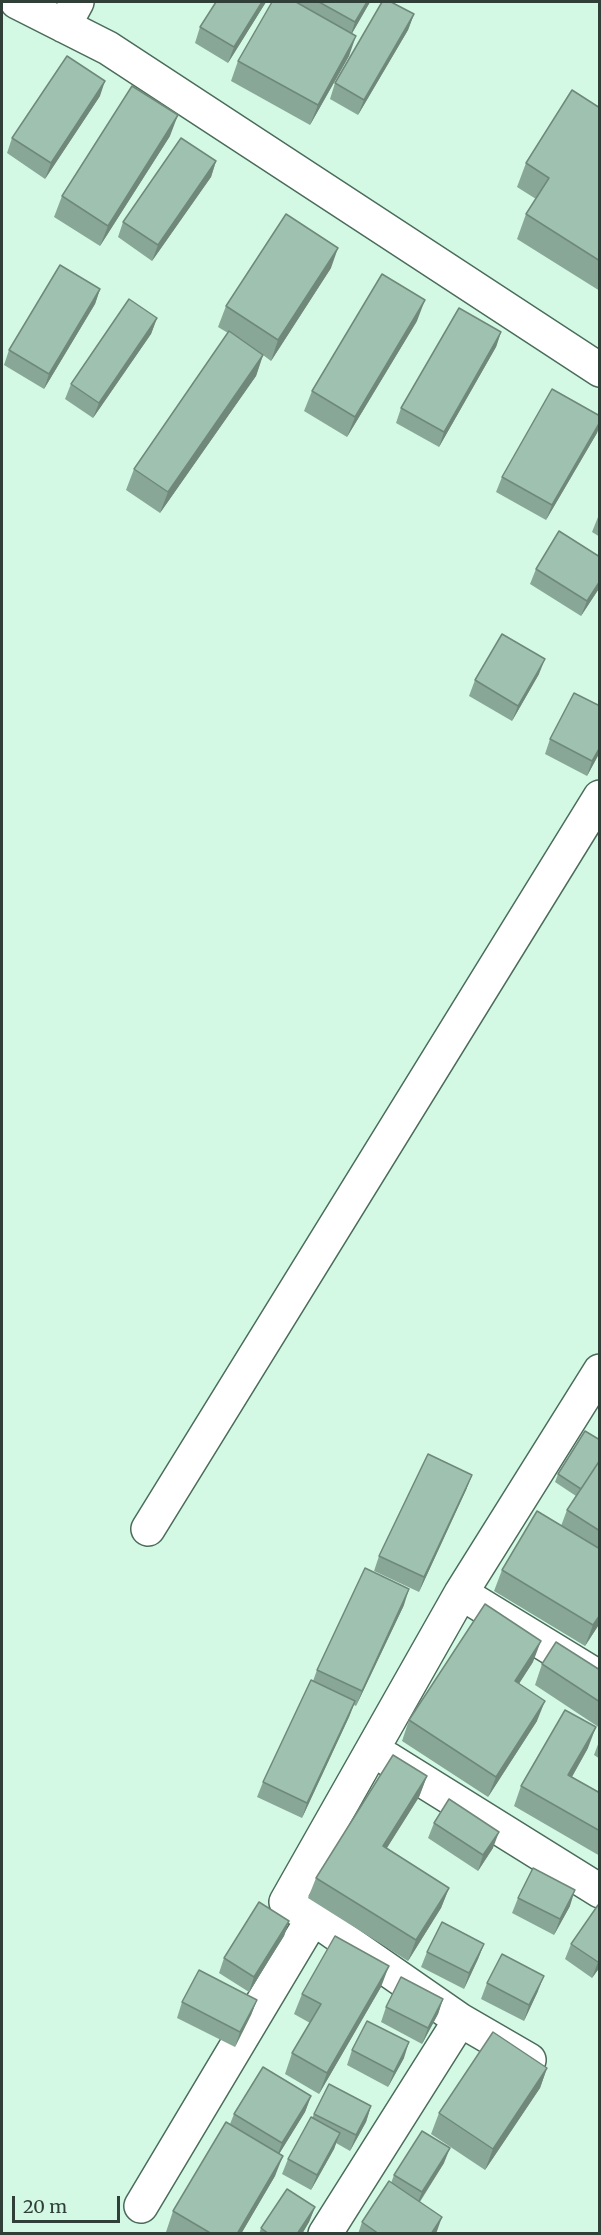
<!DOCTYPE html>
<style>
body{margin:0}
#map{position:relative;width:601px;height:2235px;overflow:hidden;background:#d3f9e4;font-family:Merriweather,serif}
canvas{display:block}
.frame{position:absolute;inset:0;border:3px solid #303f37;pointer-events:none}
.scale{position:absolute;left:12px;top:2196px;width:108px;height:27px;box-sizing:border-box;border:3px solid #303f37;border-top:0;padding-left:8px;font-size:18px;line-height:21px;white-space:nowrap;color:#303f37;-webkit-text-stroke:4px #d3f9e4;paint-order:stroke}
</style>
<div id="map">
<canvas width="601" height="2235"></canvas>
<div class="frame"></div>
<div class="scale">20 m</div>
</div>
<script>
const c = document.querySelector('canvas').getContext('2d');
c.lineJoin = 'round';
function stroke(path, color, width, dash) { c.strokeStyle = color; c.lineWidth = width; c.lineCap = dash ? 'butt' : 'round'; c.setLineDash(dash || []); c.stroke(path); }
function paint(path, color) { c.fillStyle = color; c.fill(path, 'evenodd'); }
const minor = new Path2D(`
 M 17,2 L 108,48 L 600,370
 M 64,26 L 77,2
 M 148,1529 L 600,797
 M 461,1593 L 600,1678
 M 388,1759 L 600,1891
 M 529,2060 L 460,2020 L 313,1918 L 286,1902 L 461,1593 L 600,1371
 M 141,2206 L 313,1918
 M 325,2234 L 460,2020`);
stroke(minor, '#4b6c5b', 36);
stroke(minor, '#fff', 33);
paint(new Path2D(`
 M 216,2 L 266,2 L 228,63 L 195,43 L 200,27 Z
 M 272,2 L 370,2 L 352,33 L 349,56 L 310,125 L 231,81 L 238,61 Z
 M 414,14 L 408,30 L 358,115 L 330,99 L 335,83 Z
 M 100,96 L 45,179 L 7,153 L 12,138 Z
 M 600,108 L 600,291 L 517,239 L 526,214 L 536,199 L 517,187 L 526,163 Z
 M 170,136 L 100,246 L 54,217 L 62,196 Z
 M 216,161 L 211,177 L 152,261 L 118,237 L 123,222 Z
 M 331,268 L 271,361 L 263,355 L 256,376 L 160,513 L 126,490 L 134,469 L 228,333 L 218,327 L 226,306 Z
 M 100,289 L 95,304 L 44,389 L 4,365 L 9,350 Z
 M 157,318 L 151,334 L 93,418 L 65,399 L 71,384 Z
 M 417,321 L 347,437 L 304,411 L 312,391 Z
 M 501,332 L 496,347 L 439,447 L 396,423 L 401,408 Z
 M 600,416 L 600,424 L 597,433 L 546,520 L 496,492 L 502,477 Z
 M 600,512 L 600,537 L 592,532 Z
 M 600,557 L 600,587 L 581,616 L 530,584 L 536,569 Z
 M 539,674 L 512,721 L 469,696 L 475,680 Z
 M 600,706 L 600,752 L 587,776 L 545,754 L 550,739 Z
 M 600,1440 L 600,1623 L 585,1646 L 494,1591 L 502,1570 L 561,1526 L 567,1510 L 576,1496 L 555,1482 L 558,1474 Z
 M 472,1475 L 466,1490 L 419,1592 L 374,1571 L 379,1556 Z
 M 404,1605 L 356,1706 L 354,1705 L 349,1717 L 302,1818 L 257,1797 L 263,1782 L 313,1681 L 317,1670 Z
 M 533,1662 L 519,1683 L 537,1721 L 488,1797 L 402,1741 L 409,1720 Z
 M 542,1664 L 600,1670 L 600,1728 L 535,1685 Z
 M 600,1739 L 600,1759 L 594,1755 Z
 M 588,1748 L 572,1777 L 600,1793 L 600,1856 L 514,1806 L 521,1786 Z
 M 427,1776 L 419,1797 L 386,1849 L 449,1888 L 441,1908 L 408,1961 L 308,1898 L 316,1878 Z
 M 434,1823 L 493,1848 L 478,1871 L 428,1838 Z
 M 518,1898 L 570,1906 L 554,1935 L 512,1913 Z
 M 600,1906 L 600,1967 L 592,1978 L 565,1959 L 571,1944 Z
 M 289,1921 L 284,1936 L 249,1992 L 219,1973 L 224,1958 Z
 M 484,1944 L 478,1959 L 464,1989 L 421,1967 L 427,1952 Z
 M 487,1983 L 538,1991 L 524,2021 L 481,1999 Z
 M 381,1987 L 319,2094 L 285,2074 L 292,2053 L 310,2023 L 294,2014 L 302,1994 Z
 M 443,1999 L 438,2014 L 422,2044 L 381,2022 L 386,2007 Z
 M 257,2000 L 251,2015 L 235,2047 L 177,2018 L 182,2002 Z
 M 352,2050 L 404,2058 L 388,2087 L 347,2065 Z
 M 547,2068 L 540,2088 L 485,2170 L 431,2134 L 439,2113 Z
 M 311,2096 L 305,2112 L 279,2154 L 275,2176 L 241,2234 L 169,2234 L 166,2232 L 173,2211 L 230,2124 L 234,2114 Z
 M 371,2106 L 366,2122 L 350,2151 L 336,2143 L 334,2149 L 311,2190 L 282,2174 L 288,2159 L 312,2118 L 314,2114 Z
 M 444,2163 L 420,2202 L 436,2234 L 358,2234 L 362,2222 L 391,2183 L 394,2175 Z
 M 315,2207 L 309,2222 L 302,2234 L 259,2234 L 261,2228 Z`), '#88a796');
paint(new Path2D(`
 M 262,2 L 266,2 L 228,63 L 234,47 Z
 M 367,2 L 370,2 L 350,37 L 355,22 Z
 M 414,14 L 408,30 L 358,115 L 364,100 Z
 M 356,36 L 349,56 L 310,125 L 318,105 Z
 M 105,81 L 100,96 L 45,179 L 51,163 Z
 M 178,115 L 170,136 L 100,246 L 108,226 Z
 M 216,161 L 211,177 L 152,261 L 158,245 Z
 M 338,248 L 331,268 L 271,361 L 278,340 Z
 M 100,289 L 95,304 L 44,389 L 49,374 Z
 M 425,300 L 417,321 L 347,437 L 355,417 Z
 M 157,318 L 151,334 L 93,418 L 99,403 Z
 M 501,332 L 496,347 L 439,447 L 444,432 Z
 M 263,355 L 256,376 L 160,513 L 168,492 Z
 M 600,422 L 597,433 L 546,520 L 552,505 Z
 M 600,581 L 600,587 L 581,616 L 587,601 Z
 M 545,659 L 539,674 L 512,721 L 518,706 Z
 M 600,747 L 600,752 L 587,776 L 592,761 Z
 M 472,1475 L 466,1490 L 419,1592 L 424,1577 Z
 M 409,1589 L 404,1605 L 356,1706 L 362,1691 Z
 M 600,1615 L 600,1623 L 585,1646 L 593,1625 Z
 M 541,1641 L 533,1662 L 508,1701 L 515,1681 Z
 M 355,1701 L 349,1717 L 302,1818 L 307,1803 Z
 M 545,1701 L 537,1721 L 488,1797 L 496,1777 Z
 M 596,1727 L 588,1748 L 561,1796 L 568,1775 Z
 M 427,1776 L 419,1797 L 375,1867 L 383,1846 Z
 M 499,1832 L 493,1848 L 478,1871 L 483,1855 Z
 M 449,1888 L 441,1908 L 408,1961 L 416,1940 Z
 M 575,1890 L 570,1906 L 554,1935 L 560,1919 Z
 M 289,1921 L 284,1936 L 249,1992 L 254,1977 Z
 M 484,1944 L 478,1959 L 464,1989 L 469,1973 Z
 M 600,1960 L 600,1967 L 592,1978 L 598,1962 Z
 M 389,1966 L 381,1987 L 319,2094 L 327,2073 Z
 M 544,1976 L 538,1991 L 524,2021 L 529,2005 Z
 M 443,1999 L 438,2014 L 422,2044 L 428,2028 Z
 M 257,2000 L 251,2015 L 235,2047 L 240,2032 Z
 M 409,2042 L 404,2058 L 388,2087 L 394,2072 Z
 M 547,2068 L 540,2088 L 485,2170 L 493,2149 Z
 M 311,2096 L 305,2112 L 276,2159 L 282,2143 Z
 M 371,2106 L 366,2122 L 350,2151 L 356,2135 Z
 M 340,2133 L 334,2149 L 311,2190 L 317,2175 Z
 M 450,2148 L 444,2163 L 416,2207 L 422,2192 Z
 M 283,2156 L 275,2176 L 241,2234 L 237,2234 Z
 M 315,2207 L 309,2222 L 302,2234 L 297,2234 Z
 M 442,2217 L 436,2234 L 431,2234 Z`), '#6f887a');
const building = new Path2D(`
 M 216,2 L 262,2 L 234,47 L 200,27 Z
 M 272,2 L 296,2 L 356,36 L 318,105 L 238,61 Z
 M 319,2 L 367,2 L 355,22 Z
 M 382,2 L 391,2 L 414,14 L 364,100 L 335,83 Z
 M 67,56 L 105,81 L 51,163 L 12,138 Z
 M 132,86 L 178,115 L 108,226 L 62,196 Z
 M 572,90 L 600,108 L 600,261 L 526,214 L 549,178 L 526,163 Z
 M 181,138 L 216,161 L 158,245 L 123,222 Z
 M 286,214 L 338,248 L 278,340 L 226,306 Z
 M 60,265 L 100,289 L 49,374 L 9,350 Z
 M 382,274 L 425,300 L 355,417 L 312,391 Z
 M 129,299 L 157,318 L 99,403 L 71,384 Z
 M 459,308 L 501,332 L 444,432 L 401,408 Z
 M 229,331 L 263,355 L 168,492 L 134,469 Z
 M 552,389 L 600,416 L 600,422 L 552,505 L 502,477 Z
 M 559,531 L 600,557 L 600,581 L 587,601 L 536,569 Z
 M 502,634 L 545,659 L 518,706 L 475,680 Z
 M 574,693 L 600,706 L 600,747 L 592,761 L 550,739 Z
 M 585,1431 L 600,1440 L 600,1460 L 581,1489 L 558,1474 Z
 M 428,1454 L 472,1475 L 424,1577 L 379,1556 Z
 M 600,1460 L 600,1531 L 567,1510 Z
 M 537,1511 L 600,1549 L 600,1615 L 593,1625 L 502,1570 Z
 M 365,1568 L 409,1589 L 362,1691 L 317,1670 Z
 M 485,1604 L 541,1641 L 515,1681 L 545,1701 L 496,1777 L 409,1720 Z
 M 556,1642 L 600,1670 L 600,1702 L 542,1664 Z
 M 311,1680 L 355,1701 L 307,1803 L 263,1782 Z
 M 565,1710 L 596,1727 L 568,1775 L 600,1793 L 600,1831 L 521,1786 Z
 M 393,1755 L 427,1776 L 383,1846 L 449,1888 L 416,1940 L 316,1878 Z
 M 449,1799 L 499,1832 L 483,1855 L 434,1823 Z
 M 533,1868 L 575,1890 L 560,1919 L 518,1898 Z
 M 259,1902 L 289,1921 L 254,1977 L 224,1958 Z
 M 598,1905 L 600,1906 L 600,1960 L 598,1962 L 571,1944 Z
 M 442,1922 L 484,1944 L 469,1973 L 427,1952 Z
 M 335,1936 L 389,1966 L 327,2073 L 292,2053 L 321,2004 L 302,1994 Z
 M 502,1954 L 544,1976 L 529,2005 L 487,1983 Z
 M 199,1970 L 257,2000 L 240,2032 L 182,2002 Z
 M 401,1977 L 443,1999 L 428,2028 L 386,2007 Z
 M 367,2021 L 409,2042 L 394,2072 L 352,2050 Z
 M 493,2032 L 547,2068 L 493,2149 L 439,2113 Z
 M 263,2067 L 311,2096 L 282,2143 L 234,2114 Z
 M 329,2084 L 371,2106 L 356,2135 L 314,2114 Z
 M 311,2117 L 340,2133 L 317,2175 L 288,2159 Z
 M 226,2122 L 283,2156 L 237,2234 L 212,2234 L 173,2211 Z
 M 422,2131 L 450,2148 L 422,2192 L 394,2175 Z
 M 389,2181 L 442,2217 L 431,2234 L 379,2234 L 362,2222 Z
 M 287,2189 L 315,2207 L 297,2234 L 269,2234 L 261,2228 Z`);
paint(building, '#9ec2af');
stroke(building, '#6f887a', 1.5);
</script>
